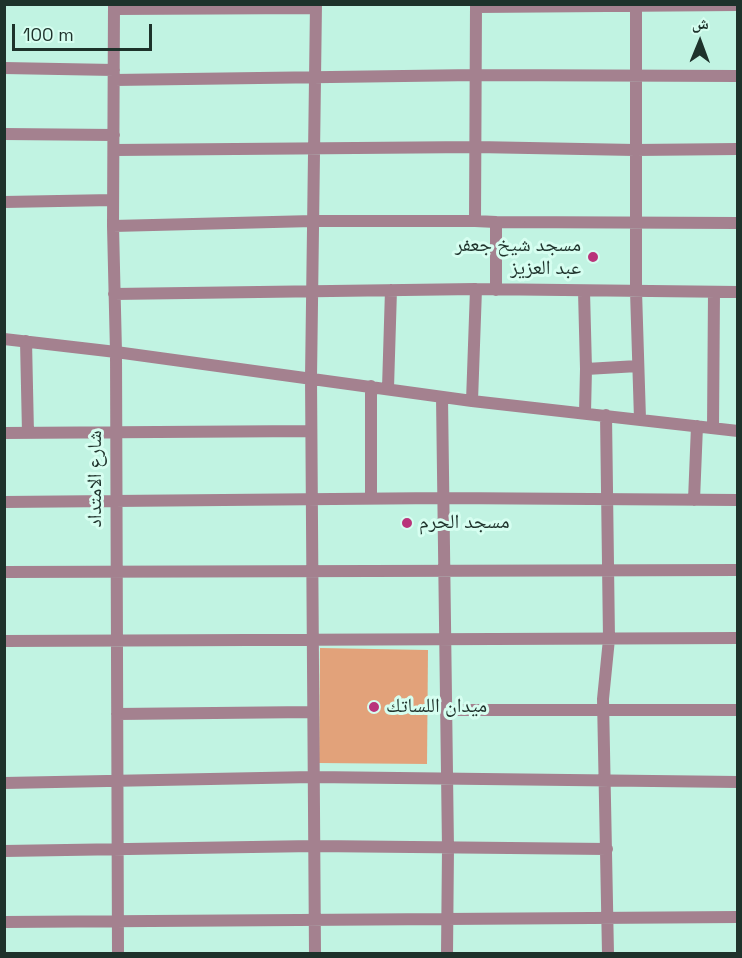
<!DOCTYPE html>
<meta charset="utf-8">
<style>
body{margin:0}
#map{position:relative;width:742px;height:958px;overflow:hidden;background:#c1f3e2;font-family:"Space Grotesk","Noto Naskh Arabic",sans-serif}
canvas{display:block}
.frame{position:absolute;inset:0;border:6px solid #1e322b;pointer-events:none}
.north{position:absolute;left:670px;top:12px;width:60px;height:60px;-webkit-text-stroke:4px #d6fef0;paint-order:stroke;rotate:1deg;font-size:16px;font-weight:700;line-height:24px;text-align:center;color:#1e322b}
.north::after{content:'';display:block;margin:auto;width:21px;height:27px;background:#1e322b;clip-path:polygon(50% 0,100% 100%,50% 72%,0 100%)}
.scale{position:absolute;left:12px;top:24px;width:140px;height:27px;box-sizing:border-box;border:3px solid #1e322b;border-top:0;padding-left:8px;font-size:18px;line-height:21px;white-space:nowrap;color:#1e322b;-webkit-text-stroke:4px #d6fef0;paint-order:stroke}
</style>
<div id="map">
<canvas width="742" height="958"></canvas>
<div class="frame"></div>
<div class="north">ش</div>
<div class="scale">100 m</div>
</div>
<script>
const c = document.querySelector('canvas').getContext('2d');
c.lineJoin = 'round';
function paint(path, color) { c.fillStyle = color; c.fill(path, 'evenodd'); }
function stroke(path, color, width, dash) { c.strokeStyle = color; c.lineWidth = width; c.lineCap = dash ? 'butt' : 'round'; c.setLineDash(dash || []); c.stroke(path); }
function drawText(font, color, halo, rows, align = 'center') {
  c.font = font + ' "Space Grotesk","Noto Naskh Arabic",sans-serif'; c.lineWidth = 6; c.setLineDash([]); c.textBaseline = 'middle'; c.strokeStyle = halo; c.fillStyle = color; for (const [text, x, y, turn = 0] of rows) {
    c.save(); c.translate(x, y); c.rotate((+turn || 0) * Math.PI / 180); c.textAlign = isNaN(turn) ? turn : align; if (halo) c.strokeText(text, 0, 0); c.fillText(text, 0, 0); c.restore();
  }
}
paint(new Path2D(`
 M 320,648 L 428,650 L 427,764 L 319,763 Z`), '#e2a27a');
stroke(new Path2D(`
 M 114,4 L 113,226 L 116,352 L 118,954
 M 476,4 L 475,221 L 496,222 L 496,290
 M 636,4 L 636,291 L 640,419
 M 476,7 L 738,5
 M 114,9 L 316,8
 M 4,68 L 114,70
 M 114,80 L 476,75 L 738,76
 M 4,134 L 114,135
 M 115,150 L 476,147 L 635,150 L 738,149
 M 4,202 L 113,200
 M 496,222 L 738,223
 M 113,226 L 313,221 L 475,221
 M 584,291 L 586,369 L 638,366
 M 114,294 L 476,289 L 738,292
 M 4,339 L 116,352 L 472,401 L 738,431
 M 26,341 L 28,433
 M 371,386 L 371,498
 M 388,388 L 391,290
 M 442,397 L 448,848 L 447,954
 M 472,401 L 476,289
 M 585,413 L 586,369
 M 606,415 L 609,639 L 603,699 L 608,954
 M 713,428 L 714,292
 M 4,433 L 311,431
 M 694,500 L 697,426
 M 4,502 L 443,498 L 738,500
 M 4,572 L 738,570
 M 4,641 L 738,638
 M 446,710 L 738,710
 M 117,714 L 312,712
 M 4,783 L 313,777 L 738,782
 M 4,851 L 314,846 L 607,849
 M 4,922 L 738,917
 M 315,954 L 311,378 L 316,4`), '#a4818f', 12);
for (const [x, y, r, color] of [
 [593,257,6,"#b9347a"],
 [407,523,6,"#b9347a"],
 [374,707,6,"#b9347a"]
]) { const dot = new Path2D(); dot.arc(x, y, r, 0, 2 * Math.PI); c.fillStyle = color; c.fill(dot); stroke(dot, '#d6fef0', 2); }
drawText('20px', '#1e322b', '#d6fef0', [
 ["مسجد شيخ جعفر",581,246,"right"],
 ["عبد العزيز",581,269,"right"],
 ["مسجد الحرم",419,523],
 ["ميدان اللساتك",386,707]
], 'left');
drawText('20px', '#1e322b', '#d6fef0', [
 ["شارع الامتداد",96,479,-90]
]);
</script>
